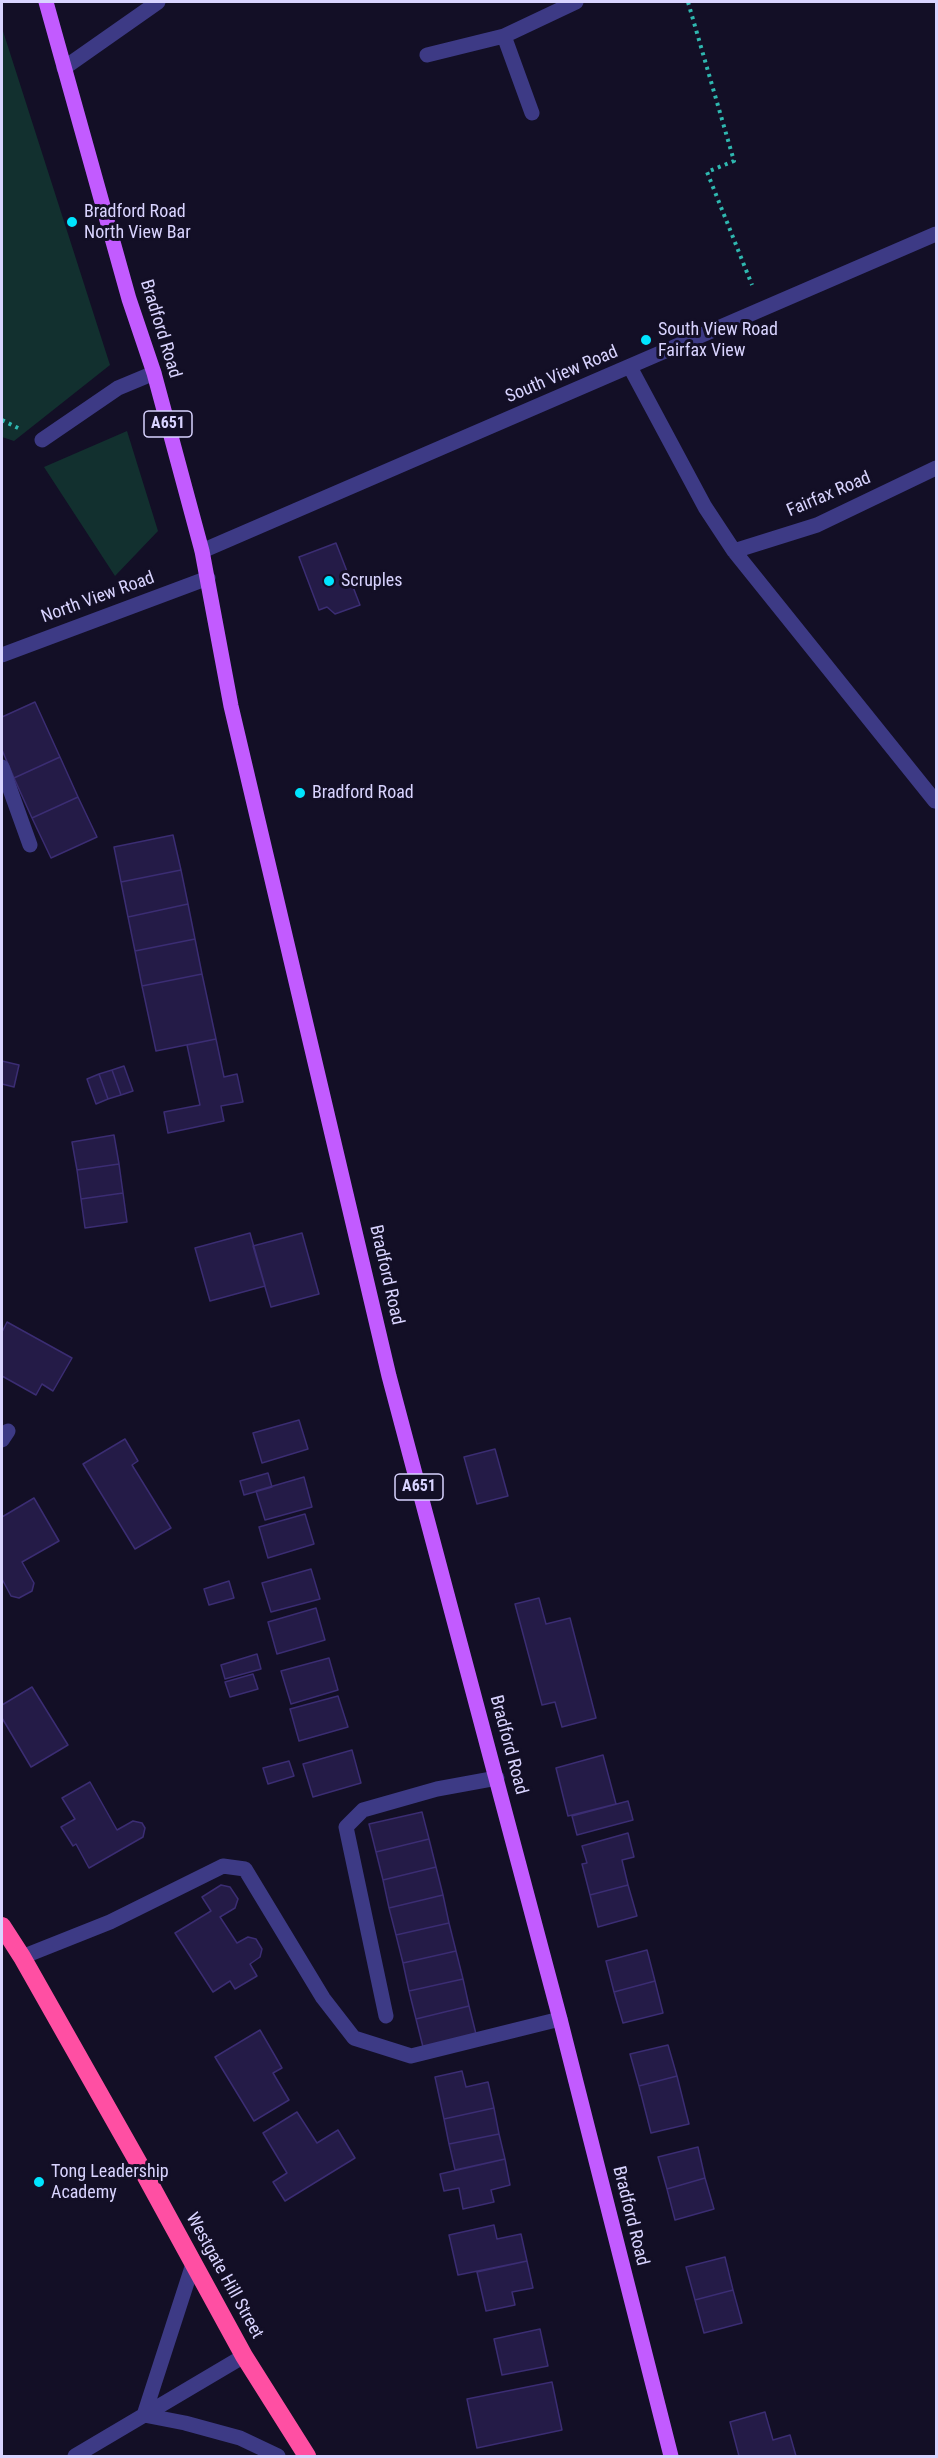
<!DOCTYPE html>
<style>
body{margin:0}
#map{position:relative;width:938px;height:2458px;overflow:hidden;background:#130f26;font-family:"Roboto Condensed",sans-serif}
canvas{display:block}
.frame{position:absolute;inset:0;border:3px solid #d9d4ff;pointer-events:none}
</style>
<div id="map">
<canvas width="938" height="2458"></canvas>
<div class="frame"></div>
</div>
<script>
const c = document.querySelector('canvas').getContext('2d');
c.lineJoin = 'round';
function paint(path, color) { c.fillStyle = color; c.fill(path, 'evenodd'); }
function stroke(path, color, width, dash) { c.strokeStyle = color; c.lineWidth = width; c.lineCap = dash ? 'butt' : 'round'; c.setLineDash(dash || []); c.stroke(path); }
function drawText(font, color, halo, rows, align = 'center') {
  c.font = font + ' "Roboto Condensed",sans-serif'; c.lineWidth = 6; c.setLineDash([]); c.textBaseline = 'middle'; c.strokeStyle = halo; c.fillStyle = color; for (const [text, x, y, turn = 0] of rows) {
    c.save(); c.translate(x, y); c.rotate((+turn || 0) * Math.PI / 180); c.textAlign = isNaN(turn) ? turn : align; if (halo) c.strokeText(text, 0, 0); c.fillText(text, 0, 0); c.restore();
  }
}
paint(new Path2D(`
 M 2,28 L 110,365 L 14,441 L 2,437 Z
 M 127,431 L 158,531 L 115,576 L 44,467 Z`), '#12302f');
const building = new Path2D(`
 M 336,543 L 360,605 L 335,614 L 327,607 L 319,610 L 299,557 Z
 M 35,702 L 60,757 L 14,778 L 2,750 L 2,717 Z
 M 60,757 L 78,797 L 32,818 L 14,778 Z
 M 78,797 L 97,837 L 51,858 L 32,818 Z
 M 173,835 L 181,870 L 121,882 L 114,847 Z
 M 181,870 L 188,904 L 128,917 L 121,882 Z
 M 188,904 L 195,939 L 135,951 L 128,917 Z
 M 195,939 L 202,974 L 142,986 L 135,951 Z
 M 202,974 L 216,1039 L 156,1051 L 142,986 Z
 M 216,1039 L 224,1077 L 237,1074 L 243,1102 L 221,1106 L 224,1121 L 168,1133 L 164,1112 L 200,1105 L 187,1045 Z
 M 2,1061 L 19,1065 L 14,1087 L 2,1084 Z
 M 124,1066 L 133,1091 L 121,1095 L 112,1070 Z
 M 112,1070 L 121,1095 L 108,1099 L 99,1074 Z
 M 99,1074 L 108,1099 L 96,1104 L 87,1079 Z
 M 114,1135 L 119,1164 L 77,1170 L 72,1142 Z
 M 119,1164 L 123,1193 L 81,1199 L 77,1170 Z
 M 123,1193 L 127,1222 L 85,1228 L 81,1199 Z
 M 250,1233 L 265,1286 L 210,1301 L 195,1248 Z
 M 302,1233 L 319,1294 L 271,1307 L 253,1246 Z
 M 7,1322 L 72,1358 L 53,1391 L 42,1384 L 36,1395 L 2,1376 L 2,1332 Z
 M 299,1420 L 308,1449 L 262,1463 L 253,1433 Z
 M 125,1439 L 138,1461 L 132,1465 L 171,1528 L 135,1549 L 83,1464 Z
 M 495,1449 L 508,1496 L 477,1504 L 464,1457 Z
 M 268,1473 L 272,1487 L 244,1495 L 240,1481 Z
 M 304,1477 L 312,1507 L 265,1520 L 256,1491 Z
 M 34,1498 L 59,1541 L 22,1562 L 34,1583 L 32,1591 L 19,1598 L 11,1596 L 2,1579 L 2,1517 Z
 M 305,1514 L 314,1544 L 268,1558 L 259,1527 Z
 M 311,1569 L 320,1599 L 271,1612 L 262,1583 Z
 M 229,1581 L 234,1598 L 209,1605 L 204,1589 Z
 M 539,1598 L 546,1624 L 570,1618 L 596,1718 L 562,1727 L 555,1702 L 542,1705 L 515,1604 Z
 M 316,1608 L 325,1640 L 277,1654 L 268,1622 Z
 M 257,1654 L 261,1669 L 225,1679 L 221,1665 Z
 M 329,1658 L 338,1690 L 291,1704 L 281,1671 Z
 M 253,1674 L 258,1689 L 230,1697 L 225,1682 Z
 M 32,1687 L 68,1745 L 31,1767 L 2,1718 L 2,1705 Z
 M 338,1696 L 348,1727 L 299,1741 L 290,1709 Z
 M 352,1750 L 361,1783 L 313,1797 L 303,1764 Z
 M 603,1755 L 616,1804 L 568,1816 L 556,1768 Z
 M 289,1761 L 294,1776 L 268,1784 L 263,1768 Z
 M 90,1782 L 117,1830 L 133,1821 L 142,1823 L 145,1828 L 143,1837 L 89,1868 L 76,1844 L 73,1846 L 61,1827 L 75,1819 L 62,1798 Z
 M 628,1801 L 633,1820 L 577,1835 L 572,1816 Z
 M 422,1812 L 429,1839 L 376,1852 L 369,1824 Z
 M 628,1833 L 634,1857 L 622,1860 L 628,1885 L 590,1895 L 582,1864 L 587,1863 L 582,1846 Z
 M 429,1839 L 436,1867 L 383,1880 L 376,1852 Z
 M 436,1867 L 443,1895 L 389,1908 L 383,1880 Z
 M 221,1885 L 230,1887 L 238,1899 L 235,1908 L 220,1917 L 237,1943 L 248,1937 L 256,1939 L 262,1949 L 260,1957 L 250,1964 L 257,1976 L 235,1989 L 230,1981 L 213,1992 L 175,1933 L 211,1911 L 202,1897 Z
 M 628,1885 L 637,1916 L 598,1927 L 590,1895 Z
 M 443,1895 L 449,1923 L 396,1935 L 389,1908 Z
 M 449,1923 L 456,1951 L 403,1963 L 396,1935 Z
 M 647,1950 L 655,1981 L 614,1992 L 606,1961 Z
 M 456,1951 L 463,1979 L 409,1991 L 403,1963 Z
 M 463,1979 L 469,2006 L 416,2019 L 409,1991 Z
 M 655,1981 L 663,2013 L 623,2023 L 614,1992 Z
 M 469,2006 L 476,2034 L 423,2047 L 416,2019 Z
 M 260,2030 L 282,2068 L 273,2073 L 289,2100 L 254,2121 L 215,2057 Z
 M 668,2045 L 677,2076 L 639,2086 L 630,2054 Z
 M 462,2071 L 466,2087 L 488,2082 L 494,2108 L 444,2119 L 435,2077 Z
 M 677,2076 L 689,2124 L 651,2133 L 639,2086 Z
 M 494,2108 L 499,2134 L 449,2144 L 444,2119 Z
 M 297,2112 L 317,2143 L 338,2130 L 355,2158 L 285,2201 L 273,2182 L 287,2173 L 263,2133 Z
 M 499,2134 L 505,2159 L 455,2170 L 449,2144 Z
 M 698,2147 L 705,2178 L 667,2189 L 658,2157 Z
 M 505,2159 L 510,2185 L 491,2190 L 494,2202 L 463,2209 L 459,2188 L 444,2191 L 440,2174 Z
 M 705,2178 L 714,2209 L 675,2220 L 667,2189 Z
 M 494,2225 L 497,2239 L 521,2234 L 527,2261 L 458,2275 L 449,2235 Z
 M 725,2257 L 733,2290 L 695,2300 L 686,2267 Z
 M 527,2261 L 533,2288 L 512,2292 L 515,2305 L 486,2311 L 477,2272 Z
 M 733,2290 L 742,2323 L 704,2333 L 695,2300 Z
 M 540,2329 L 548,2366 L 502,2375 L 494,2339 Z
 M 552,2382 L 562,2430 L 477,2448 L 467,2399 Z
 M 765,2412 L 773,2440 L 790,2435 L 796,2456 L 739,2456 L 730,2422 Z`);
paint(building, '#241b47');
stroke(building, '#3b2d73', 1.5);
stroke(new Path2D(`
 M 688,2 L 734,161 L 707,172 L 752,285
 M 2,420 L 20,429`), '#2fb8b0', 4, [3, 4.5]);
stroke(new Path2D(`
 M 427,55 L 504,36
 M 64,68 L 158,2
 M 532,113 L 504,36 L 576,2
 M 630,367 L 705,507 L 734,551 L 935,801 L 936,800
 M 42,440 L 118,388 L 154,373
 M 202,551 L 936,234
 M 734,551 L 817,525 L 936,468
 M 2,655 L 208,578
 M 2,767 L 30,845
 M 2,1440 L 8,1431
 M 22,1957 L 110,1922 L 223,1866 L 245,1869 L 323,1998 L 354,2038 L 411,2056 L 560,2019
 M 386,2016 L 346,1827 L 363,1810 L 437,1789 L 497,1778
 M 193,2264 L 144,2415 L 185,2423 L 240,2438 L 278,2456
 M 75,2456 L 244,2356`), '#3d3a85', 15);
stroke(new Path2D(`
 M 46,2 L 129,299 L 154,373 L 202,551 L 231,706 L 389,1376 L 560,2019 L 671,2456`), '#c25bff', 15);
stroke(new Path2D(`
 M 2,1926 L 22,1957 L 138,2162 L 244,2356 L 307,2456`), '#ff4fa3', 18);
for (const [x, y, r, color] of [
 [72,222,6,"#00e5ff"],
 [646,340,6,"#00e5ff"],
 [329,581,6,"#00e5ff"],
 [300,793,6,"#00e5ff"],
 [39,2182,6,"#00e5ff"]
]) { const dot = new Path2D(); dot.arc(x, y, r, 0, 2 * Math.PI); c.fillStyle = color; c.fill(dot); stroke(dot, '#130f26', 2); }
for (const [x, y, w] of [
 [168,424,48],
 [419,1487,48]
]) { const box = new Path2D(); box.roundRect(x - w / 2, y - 13, w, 26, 4.5); c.fillStyle = '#130f26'; c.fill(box); stroke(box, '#d9d4ff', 1.5); }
drawText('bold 16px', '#d9d4ff', null, [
 ["A651",168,424],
 ["A651",419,1487]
]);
drawText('18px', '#d9d4ff', '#130f26', [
 ["Bradford Road",84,212],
 ["North View Bar",84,233],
 ["South View Road",658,330],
 ["Fairfax View",658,351],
 ["Scruples",341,581],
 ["Bradford Road",312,793],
 ["Tong Leadership",51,2172],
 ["Academy",51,2193]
], 'left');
drawText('18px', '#d9d4ff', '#130f26', [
 ["Bradford Road",160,329,73],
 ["South View Road",562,375,-23],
 ["Fairfax Road",829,495,-23],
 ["North View Road",98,598,-20],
 ["Bradford Road",386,1275,77],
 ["Bradford Road",508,1745,75],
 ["Bradford Road",630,2216,76],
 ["Westgate Hill Street",224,2276,61]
]);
</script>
